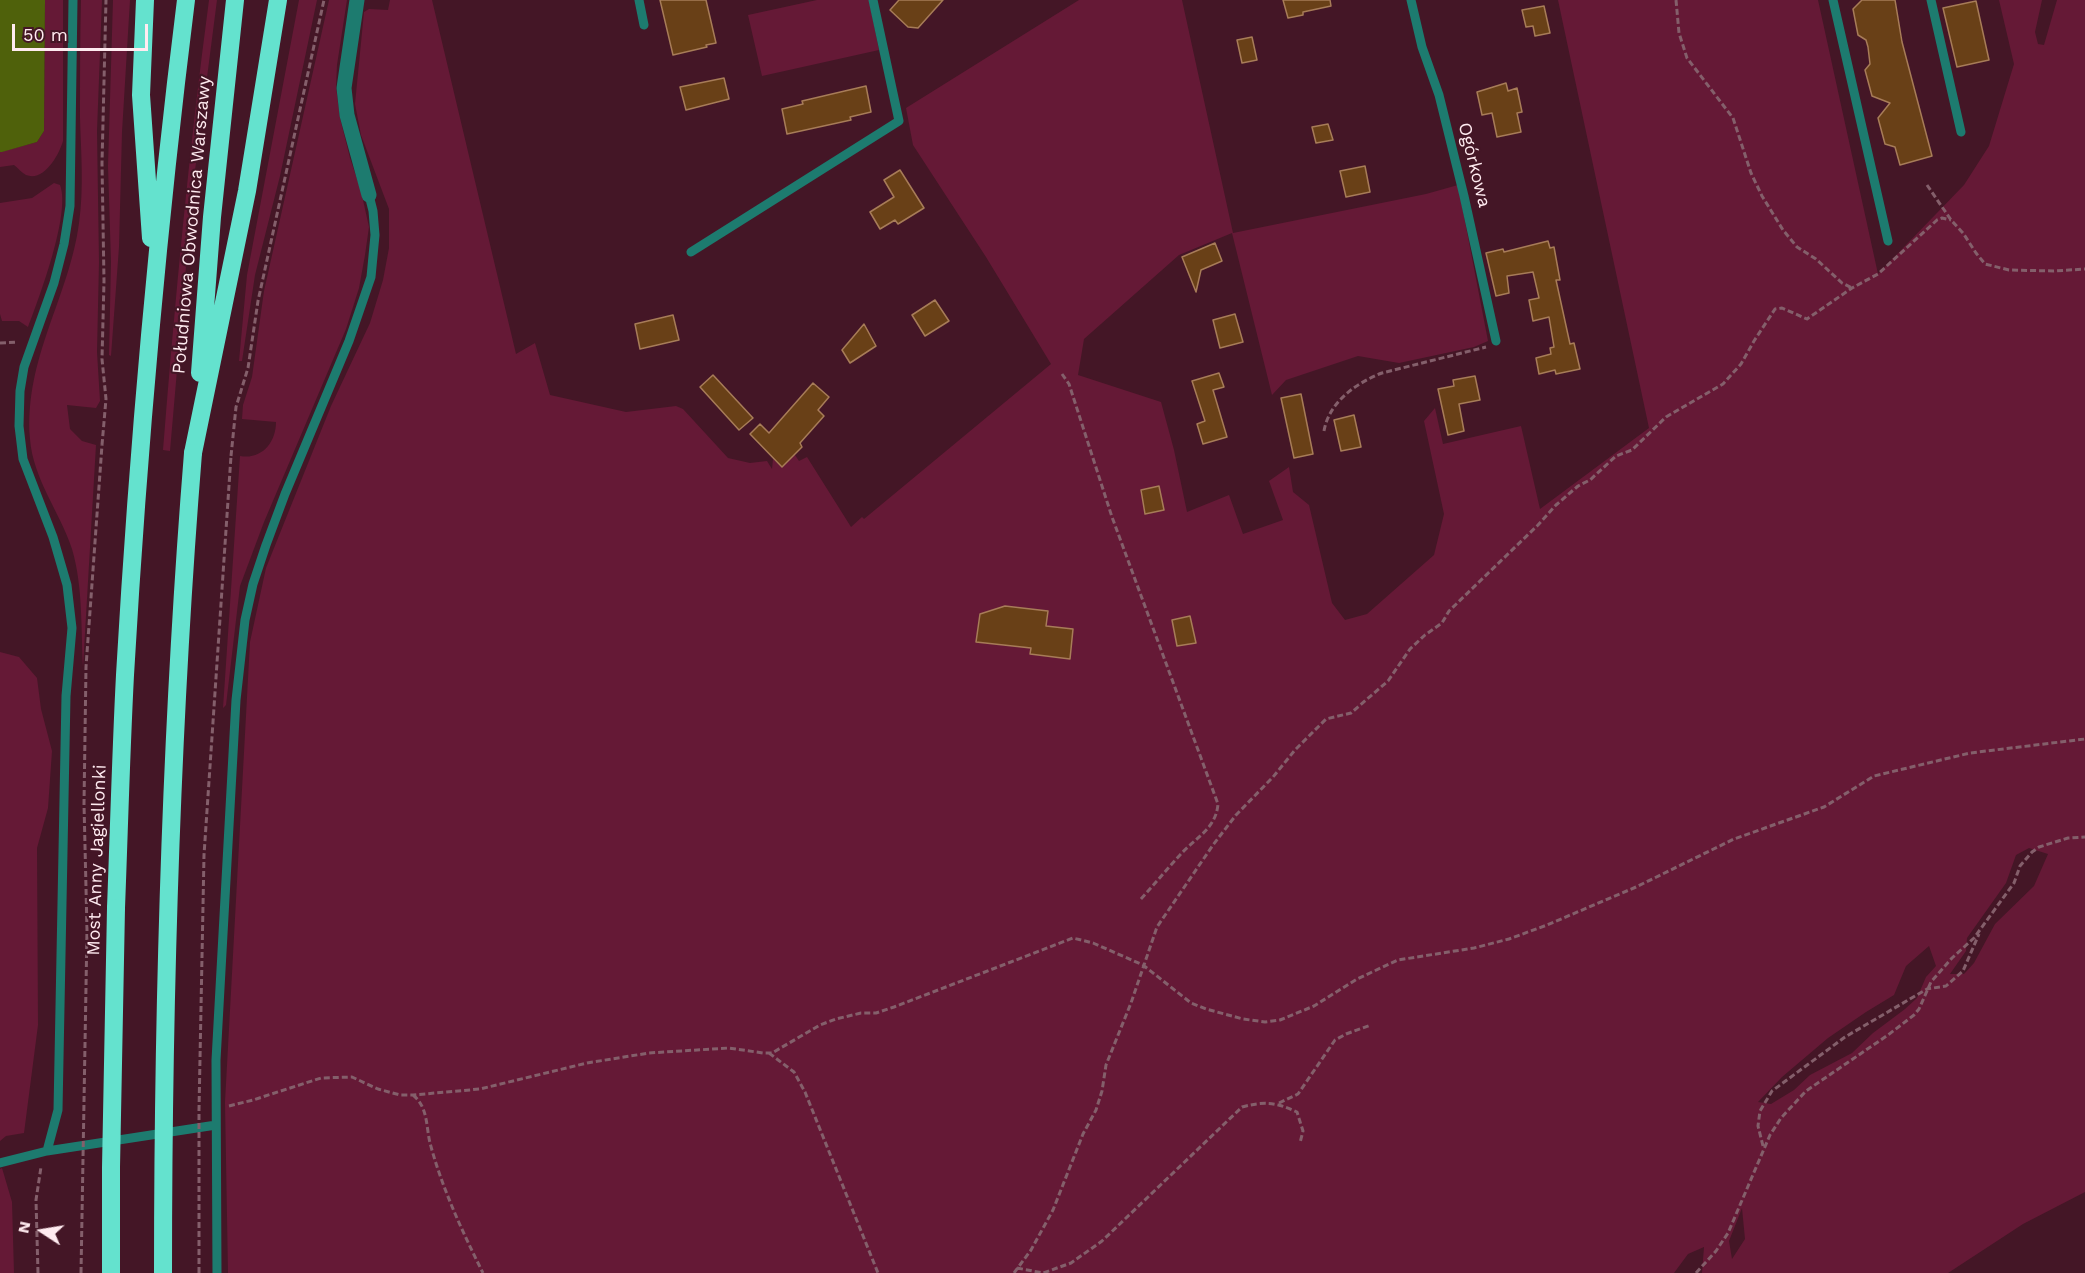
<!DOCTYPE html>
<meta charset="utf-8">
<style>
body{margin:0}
#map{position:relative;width:2085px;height:1273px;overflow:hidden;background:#441626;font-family:"Work Sans",sans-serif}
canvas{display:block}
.north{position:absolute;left:12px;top:1201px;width:60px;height:60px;-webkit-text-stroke:4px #441626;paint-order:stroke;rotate:282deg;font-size:16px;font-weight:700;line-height:24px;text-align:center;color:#ffebf0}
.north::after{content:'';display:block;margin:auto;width:21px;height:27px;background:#ffebf0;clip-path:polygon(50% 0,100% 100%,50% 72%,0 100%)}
.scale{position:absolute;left:12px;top:24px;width:136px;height:27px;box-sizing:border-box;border:3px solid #ffebf0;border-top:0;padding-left:8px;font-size:18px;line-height:21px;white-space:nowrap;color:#ffebf0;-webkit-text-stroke:4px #441626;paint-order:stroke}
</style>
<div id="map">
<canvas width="2085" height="1273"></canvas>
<div class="north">N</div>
<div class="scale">50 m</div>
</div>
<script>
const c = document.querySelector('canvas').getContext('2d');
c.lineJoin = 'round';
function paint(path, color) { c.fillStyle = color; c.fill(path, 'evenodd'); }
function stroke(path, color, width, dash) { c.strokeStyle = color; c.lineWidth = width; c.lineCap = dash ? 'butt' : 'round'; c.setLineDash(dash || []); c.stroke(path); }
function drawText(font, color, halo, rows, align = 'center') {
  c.font = font + ' "Work Sans",sans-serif'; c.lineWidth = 4.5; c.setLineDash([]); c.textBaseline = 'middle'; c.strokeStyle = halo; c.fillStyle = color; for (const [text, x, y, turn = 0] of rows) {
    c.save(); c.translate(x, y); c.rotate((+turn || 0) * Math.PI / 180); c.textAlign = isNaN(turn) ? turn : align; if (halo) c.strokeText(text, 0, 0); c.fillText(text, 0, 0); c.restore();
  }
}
paint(new Path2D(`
 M 45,0 L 63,0 L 63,141 C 59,155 44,182 26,175 C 22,173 18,168 14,165 L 0,167 L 0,152 L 37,142 L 44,131 Z
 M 81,0 L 102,0 L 97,131 L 99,262 L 97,352 L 100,401 L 96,408 L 67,405 L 70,429 L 82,441 L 96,445 L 83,667 C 81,629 83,586 72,549 C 60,512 33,479 30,439 C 24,358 69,298 79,223 C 84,188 81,153 80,118 C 80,79 80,39 81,0 Z
 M 113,0 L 130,0 L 122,132 L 119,247 L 111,356 L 109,355 L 111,262 L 108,166 Z
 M 209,0 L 217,0 L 193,186 L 170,451 L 163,450 C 175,300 189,150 209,0 Z
 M 299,0 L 317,0 L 280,176 L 255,275 L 242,361 L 239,361 L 247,275 Z
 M 329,0 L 347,0 L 337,65 L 336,87 L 340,118 L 350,158 L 361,191 L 369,227 L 365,255 L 359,288 L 346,329 L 264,522 L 240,586 L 226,705 L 223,708 L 240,456 C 261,460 276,443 276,422 L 242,419 L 243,405 L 252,377 L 264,291 Z
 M 390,0 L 432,0 L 516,354 L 535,343 L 550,395 L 626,412 L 676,406 L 683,409 L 728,458 L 750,463 L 767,461 L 772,469 L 773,459 L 782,467 L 791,458 L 791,449 L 799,461 L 807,457 L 851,527 L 862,517 L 864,519 L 1051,364 L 986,257 L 913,145 L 906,108 L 1079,0 L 1182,0 L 1233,233 L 1426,194 L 1458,185 L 1488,341 L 1474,347 L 1399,363 L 1358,356 L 1286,380 L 1272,395 L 1232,233 L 1179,255 L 1084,339 L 1078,375 L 1161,402 L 1174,450 L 1187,512 L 1229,495 L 1243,534 L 1283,520 L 1269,481 L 1289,467 L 1293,492 L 1309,505 L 1332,603 L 1345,620 L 1367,614 L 1434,555 L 1444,514 L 1424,421 L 1435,408 L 1443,444 L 1521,426 L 1540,509 L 1649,428 L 1558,0 L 1818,0 L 1878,274 L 1964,185 L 1989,146 L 2014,64 L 1999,0 L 2042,0 L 2035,32 L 2038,44 L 2044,45 L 2057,0 L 2085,0 L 2085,1192 L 2023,1224 L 1948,1273 L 1702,1273 L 1704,1247 L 1688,1254 L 1674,1273 L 228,1273 L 225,1102 L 250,642 L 266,568 L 331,406 L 370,323 L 383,280 L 389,248 L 389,209 L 361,135 L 355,104 L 364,12 L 369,9 L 388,10 ZM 1159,487 L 1164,510 L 1145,514 L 1141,490 ZM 1190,616 L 1196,642 L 1177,646 L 1172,620 ZM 2029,848 L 2048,854 L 2034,886 L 1995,924 L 1974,963 L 1964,974 L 1950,974 L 1966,951 L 1967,938 L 2006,883 L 2016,855 ZM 1929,946 L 1936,966 L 1926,977 L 1917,998 L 1905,1009 L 1873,1033 L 1852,1053 L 1810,1075 L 1794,1090 L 1771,1104 L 1758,1102 L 1782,1077 L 1828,1038 L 1866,1012 L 1894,995 L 1906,966 ZM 1742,1208 L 1745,1239 L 1732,1259 L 1729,1241 Z
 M 817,0 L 869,0 L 879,50 L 762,76 L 748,15 Z
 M 54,183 L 60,185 C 71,213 39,298 28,327 L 19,321 L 2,321 L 0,314 L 0,203 L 32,198 Z
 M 0,652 L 19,657 L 37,678 L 41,709 L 52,751 L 48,808 L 37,848 L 38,1025 L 24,1133 L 6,1136 L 0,1141 Z
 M 2,1168 L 12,1202 L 14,1273 L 0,1273 L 0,1169 Z`), '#651936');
paint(new Path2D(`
 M 0,0 L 45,0 L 44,131 L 37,142 L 2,152 L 0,152 Z`), '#4f610b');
const building = new Path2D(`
 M 660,0 L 706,0 L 716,43 L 706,45 L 707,47 L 673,55 Z
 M 899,0 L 943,0 L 918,28 L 908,27 L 890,10 Z
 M 1283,0 L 1330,0 L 1331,6 L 1303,12 L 1303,15 L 1288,18 Z
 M 1862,0 L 1895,0 L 1902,42 L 1932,156 L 1900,165 L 1895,147 L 1885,144 L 1878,118 L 1890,103 L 1872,96 L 1865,70 L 1870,64 L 1868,47 L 1866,40 L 1858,35 L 1853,9 Z
 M 1976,1 L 1989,60 L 1957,67 L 1943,8 Z
 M 1544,6 L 1550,33 L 1535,36 L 1533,26 L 1526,27 L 1522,10 Z
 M 1252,37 L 1257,60 L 1242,63 L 1237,40 Z
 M 724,78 L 729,99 L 686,110 L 680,87 Z
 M 1506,83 L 1508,91 L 1517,88 L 1522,112 L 1517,113 L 1521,132 L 1497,137 L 1492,113 L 1482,115 L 1477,92 Z
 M 866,86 L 871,112 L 850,117 L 851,120 L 787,134 L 782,109 L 803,104 L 802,101 Z
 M 1328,124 L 1333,140 L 1316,143 L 1312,127 Z
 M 1365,166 L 1370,192 L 1346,197 L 1340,171 Z
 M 900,170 L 924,208 L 898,224 L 895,220 L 880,229 L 870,212 L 894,197 L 884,180 Z
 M 1548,241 L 1550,248 L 1554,247 L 1560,280 L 1556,280 L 1570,344 L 1574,343 L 1580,369 L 1556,374 L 1555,370 L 1539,374 L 1536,358 L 1551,354 L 1550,348 L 1554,347 L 1549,317 L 1533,321 L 1529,300 L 1539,298 L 1533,272 L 1507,276 L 1509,293 L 1496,296 L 1486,253 L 1503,249 L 1504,252 Z
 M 1215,243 L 1222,261 L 1201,270 L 1196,292 L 1182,257 Z
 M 935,300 L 949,321 L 925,336 L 912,315 Z
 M 1235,314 L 1243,342 L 1220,348 L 1213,320 Z
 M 673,315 L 679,340 L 640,349 L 635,324 Z
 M 864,324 L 876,346 L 850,363 L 842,350 Z
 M 1219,373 L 1224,387 L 1213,390 L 1227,437 L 1203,444 L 1197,424 L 1205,421 L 1192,381 Z
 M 713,375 L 753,418 L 739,430 L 700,387 Z
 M 1475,376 L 1480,400 L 1459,404 L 1464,431 L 1448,435 L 1438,389 L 1454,386 L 1453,380 Z
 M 813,383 L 829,397 L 818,410 L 824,416 L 800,443 L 802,447 L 782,467 L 750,434 L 760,424 L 769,433 Z
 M 1301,394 L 1313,454 L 1294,458 L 1281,398 Z
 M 1354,415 L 1361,447 L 1341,451 L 1334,420 Z
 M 1159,486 L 1164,510 L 1145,514 L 1141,490 Z
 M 1005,606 L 1048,611 L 1046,626 L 1073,629 L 1070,659 L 1030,654 L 1031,648 L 976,642 L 980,614 Z
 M 1190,616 L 1196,643 L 1177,646 L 1172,620 Z`);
paint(building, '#694017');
stroke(building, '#a77c58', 1.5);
stroke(new Path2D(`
 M 1676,0 L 1679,33 L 1687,58 L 1733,118 L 1751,173 L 1762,196 L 1783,230 L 1797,247 L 1816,259 L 1842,283 L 1852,288
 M 1927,185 L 1951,220 L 1963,233 L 1976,253 L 1985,264 L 2009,270 L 2054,271 L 2085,269
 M 0,343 L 18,342
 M 1062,374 L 1069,384 L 1112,517 L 1218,804 C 1216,829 1195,838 1180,855 C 1166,870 1153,886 1139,901
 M 1324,431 C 1329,402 1356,383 1382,373 L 1486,347
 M 102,445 L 106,399 L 102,359 L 104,281 L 102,163 L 106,0
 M 231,456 L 236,407 L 248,368 L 258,301 L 324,0
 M 769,1053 L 794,1072 L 805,1092 L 878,1273
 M 413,1095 C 428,1107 426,1126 430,1143 C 442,1188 462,1231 483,1273
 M 1279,1103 L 1298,1094 L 1335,1040 L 1346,1034 L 1371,1025
 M 229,1106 L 253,1100 L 321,1078 L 352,1077 L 378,1089 L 400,1095 L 413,1095 L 480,1089 L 587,1063 L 649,1053 L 729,1048 L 763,1053 L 772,1053 L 820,1025 L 836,1019 L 861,1013 L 876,1013 L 894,1007 L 1073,938 L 1093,943 L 1143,965 L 1191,1003 L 1206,1009 L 1243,1019 L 1265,1022 L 1280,1020 L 1314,1006 L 1357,979 L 1398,960 L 1474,948 L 1509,939 L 1547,925 L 1636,887 L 1734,839 L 1824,807 L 1874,776 L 1970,753 L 2085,739
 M 1763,1146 L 1758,1126 L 1760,1111 L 1772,1091 L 1845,1037 L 1927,989 L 1946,986 L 1963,971 L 1979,934
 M 1017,1268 L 1043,1273 L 1071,1263 L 1102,1241 L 1242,1107 C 1265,1101 1275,1102 1297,1112 L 1303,1131 L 1300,1143
 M 38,1273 L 36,1200 L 41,1167
 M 1014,1273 L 1031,1250 L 1053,1210 L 1083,1134 L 1096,1110 L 1102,1091 L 1106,1065 L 1131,1003 L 1157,927 L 1213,845 L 1236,815 L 1273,777 L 1295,750 L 1326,719 L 1351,713 L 1388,681 L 1410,649 L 1425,635 L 1442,623 L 1449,611 L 1538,525 L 1556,505 L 1578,486 L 1590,480 L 1616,456 L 1632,450 L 1666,417 L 1723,384 L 1741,364 L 1754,341 L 1775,309 L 1782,308 L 1807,319 L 1852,288 L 1878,274 L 1937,220 L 1942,218 L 1951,220
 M 1696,1273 L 1716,1251 L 1728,1233 L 1770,1135 L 1781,1118 L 1806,1091 L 1888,1035 L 1914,1015 L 1919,1009 L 1931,982 L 1952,958 L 1974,938 L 2014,883 L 2020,866 L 2032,852 L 2039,847 L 2068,838 L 2085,837`), '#845f6b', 3, [6, 3]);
stroke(new Path2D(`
 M 639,0 L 644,25
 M 1411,0 L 1422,47 L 1439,95 L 1464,196 L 1496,341
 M 1833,0 L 1888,241
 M 1931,0 L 1961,132
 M 691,252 L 899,121 L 873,0
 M 47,1151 L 58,1110 L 66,696 L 72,628 L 67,585 L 53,537 L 23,459 L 19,426 L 20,391 L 24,367 L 54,283 L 64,244 L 70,206 L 73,0
 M 0,1163 L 47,1151 L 216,1125
 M 217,1273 L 216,1060 L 236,700 L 245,620 L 253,584 L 266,545 L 285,494 L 349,341 L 371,277 L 375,235 L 373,211 L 369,195`), '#1d7b6f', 9);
stroke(new Path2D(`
 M 357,0 L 344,88 L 347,115 L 369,195`), '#1d7b6f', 15);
stroke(new Path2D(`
 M 145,0 L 141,95 L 151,238
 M 200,373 L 212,217 L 235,0
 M 193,453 L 247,191 L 278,0
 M 116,908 C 119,830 121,752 125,675 C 138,449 158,224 186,0`), '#64e2ce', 18);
stroke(new Path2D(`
 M 81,1273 L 87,930 L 84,804 L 86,667 L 102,445
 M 199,1273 L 199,1110 L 204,855 L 231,456`), '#845f6b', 3, [6, 3]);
stroke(new Path2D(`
 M 111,1273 L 111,1167 L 116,908
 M 163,1273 C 163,999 171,726 193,453`), '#64e2ce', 18);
drawText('18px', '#ffebf0', '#441626', [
 ["Ogórkowa",1474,165,76],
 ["Południowa Obwodnica Warszawy",192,225,-85],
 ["Most Anny Jagiellonki",97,860,-88]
]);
</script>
